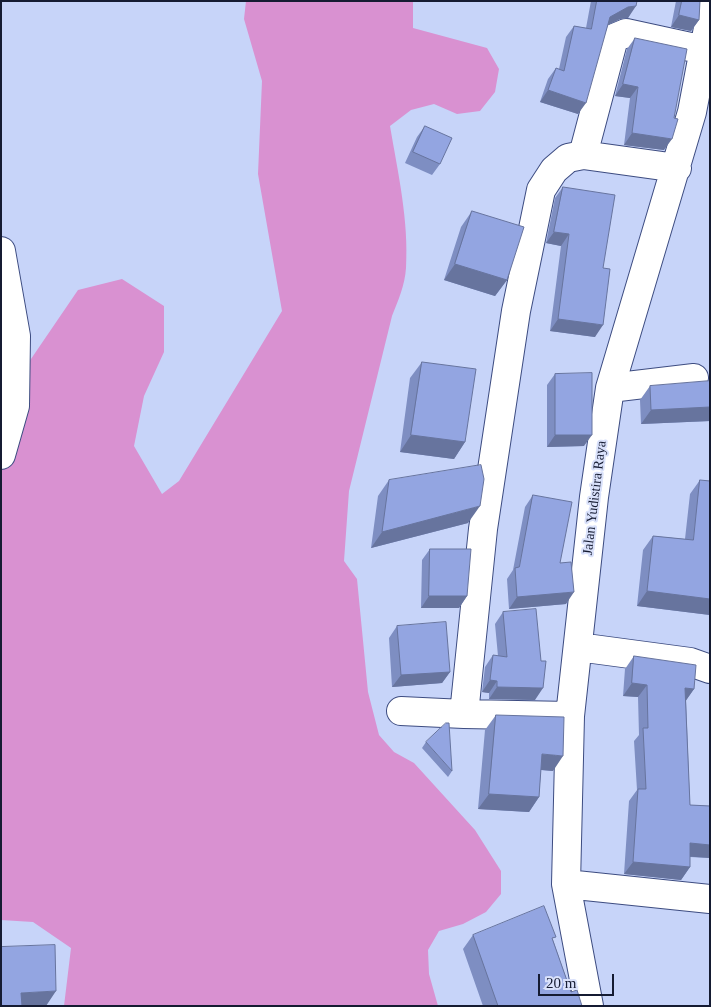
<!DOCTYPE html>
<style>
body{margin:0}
#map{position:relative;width:711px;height:1007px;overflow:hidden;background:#c7d4f9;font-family:Georgia,serif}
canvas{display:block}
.frame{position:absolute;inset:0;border:2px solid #151b32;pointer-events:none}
.scale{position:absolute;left:538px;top:974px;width:76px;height:22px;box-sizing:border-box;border:2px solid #151b32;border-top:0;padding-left:6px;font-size:15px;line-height:18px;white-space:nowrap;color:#151b32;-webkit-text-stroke:4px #d9e1fb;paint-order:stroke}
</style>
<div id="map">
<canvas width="711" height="1007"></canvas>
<div class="frame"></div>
<div class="scale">20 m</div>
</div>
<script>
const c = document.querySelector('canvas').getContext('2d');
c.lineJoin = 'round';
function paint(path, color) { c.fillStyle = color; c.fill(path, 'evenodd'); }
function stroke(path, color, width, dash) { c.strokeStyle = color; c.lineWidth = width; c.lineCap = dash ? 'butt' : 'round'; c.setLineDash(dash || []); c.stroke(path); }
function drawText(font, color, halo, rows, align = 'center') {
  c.font = font + ' Georgia,serif'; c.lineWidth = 4; c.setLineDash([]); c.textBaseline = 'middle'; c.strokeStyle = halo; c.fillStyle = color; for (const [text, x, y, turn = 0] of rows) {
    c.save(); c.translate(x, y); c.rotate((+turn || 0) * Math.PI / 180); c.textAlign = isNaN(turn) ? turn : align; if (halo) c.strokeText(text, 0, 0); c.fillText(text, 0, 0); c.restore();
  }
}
paint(new Path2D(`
 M 246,1 L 413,1 L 413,28 L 487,48 L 499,69 L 495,92 L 480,111 L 457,114 L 434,104 L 411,110 L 390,126 C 398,173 409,221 406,268 C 405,285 398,301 392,316 L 349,491 L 344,561 L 357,579 L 368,692 L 379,735 L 394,752 L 414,763 L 475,830 L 501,871 L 501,894 L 486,912 L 463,924 L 439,931 L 428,950 L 429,974 L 438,1006 L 64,1006 L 71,948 L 33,922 L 1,920 L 1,403 L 78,290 L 122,279 L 164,306 L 164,352 L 144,396 L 134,446 L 162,494 L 179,481 L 282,311 L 258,174 L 262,81 L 244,19 Z`), '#d991d1');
const minor = new Path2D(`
 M 583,155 L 614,38 L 626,33 L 704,50
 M 1,251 L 16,336 L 15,406 L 1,455
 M 610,388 L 694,378
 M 578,647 L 690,662 L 710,669
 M 401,711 L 464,714
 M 570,716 L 464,714 L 483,529 L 516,311 L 541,190 L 554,170 L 568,158 L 583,155 L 677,168
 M 566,884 L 710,899
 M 589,1006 L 566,884 L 570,716 L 594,497 L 610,388 L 692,112 L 708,28 L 708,1`);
stroke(minor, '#3d4c81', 30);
stroke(minor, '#fff', 28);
paint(new Path2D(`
 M 591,1 L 637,1 L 628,18 L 620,19 L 608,25 L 578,114 L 540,102 L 548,79 L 556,68 L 559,69 L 566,37 L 574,26 L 586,28 Z
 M 676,1 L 700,1 L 699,20 L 691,31 L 671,27 Z
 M 635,38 L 674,118 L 664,150 L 624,145 L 630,98 L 615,96 L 627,49 Z
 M 425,126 L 440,164 L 432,175 L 405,163 L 417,137 Z
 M 563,187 L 603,268 L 595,337 L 550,331 L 561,246 L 546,243 L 555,198 Z
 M 472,211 L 507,280 L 495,296 L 444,280 L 461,227 Z
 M 422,362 L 465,442 L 454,459 L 400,452 L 410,378 Z
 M 555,374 L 584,446 L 547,447 L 547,385 Z
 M 710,381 L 710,421 L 641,424 L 640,400 L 650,386 Z
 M 389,480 L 468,523 L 371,548 L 378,496 Z
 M 700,480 L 710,615 L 637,606 L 643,550 L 653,536 L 685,539 L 690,494 Z
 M 533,495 L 560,563 L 566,604 L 509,609 L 507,579 L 513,570 L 525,507 Z
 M 430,549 L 467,596 L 459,608 L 421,608 L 422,560 Z
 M 503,612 L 535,700 L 489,699 L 489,693 L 482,692 L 485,667 L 493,655 L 498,656 L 495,624 Z
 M 397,626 L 450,672 L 442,683 L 392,687 L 389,638 Z
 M 634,656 L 694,689 L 686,700 L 690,805 L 710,806 L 710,858 L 690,857 L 690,867 L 681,880 L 624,874 L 629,801 L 637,790 L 634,741 L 639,735 L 638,697 L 623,696 L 625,669 Z
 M 496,715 L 553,771 L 541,770 L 539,797 L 529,812 L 478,809 L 485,730 Z
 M 426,742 L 452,771 L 448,777 L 422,748 Z
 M 473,935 L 553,940 L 571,992 L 582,1006 L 483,1006 L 463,949 Z`), '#7e8ec2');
paint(new Path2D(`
 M 636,6 L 628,18 L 620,19 L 602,28 L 610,17 L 628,7 Z
 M 679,15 L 699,20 L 691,31 L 671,27 Z
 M 623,84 L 638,87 L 630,98 L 615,96 Z
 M 548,90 L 586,103 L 578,114 L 540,102 Z
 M 632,133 L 672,139 L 664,150 L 624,145 Z
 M 554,232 L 569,234 L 561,246 L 546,243 Z
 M 455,264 L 507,280 L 495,296 L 444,280 Z
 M 558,319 L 603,325 L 595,337 L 550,331 Z
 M 710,407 L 710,421 L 641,424 L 651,410 Z
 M 411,435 L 465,442 L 454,459 L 400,452 Z
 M 555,435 L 592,435 L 584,446 L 547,447 Z
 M 480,506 L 468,523 L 371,548 L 382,532 Z
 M 647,591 L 710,599 L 710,615 L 637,606 Z
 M 574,592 L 566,604 L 509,609 L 517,597 Z
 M 429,596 L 467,596 L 459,608 L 421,608 Z
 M 450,672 L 442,683 L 392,687 L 401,675 Z
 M 490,680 L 497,681 L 489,693 L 482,692 Z
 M 632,683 L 647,685 L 638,697 L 623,696 Z
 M 497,687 L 543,688 L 535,700 L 489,699 Z
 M 685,688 L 694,689 L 685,702 Z
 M 542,754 L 563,756 L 553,771 L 531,769 Z
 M 489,794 L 539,797 L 529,812 L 478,809 Z
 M 690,843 L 710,845 L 710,858 L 681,856 Z
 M 633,862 L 690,867 L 681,880 L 624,874 Z
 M 56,991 L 46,1006 L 12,1006 L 21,993 Z`), '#67749e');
const building = new Path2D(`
 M 597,1 L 637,1 L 636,6 L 628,7 L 610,17 L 586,103 L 548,90 L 556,68 L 564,71 L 574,26 L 591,29 Z
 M 682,1 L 700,1 L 699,20 L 679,15 Z
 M 635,38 L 687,49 L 674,118 L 678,119 L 672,139 L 632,133 L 638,87 L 623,84 Z
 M 425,126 L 452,138 L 440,164 L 413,152 Z
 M 563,187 L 615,195 L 603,268 L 610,269 L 603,325 L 558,319 L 569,234 L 554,232 Z
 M 472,211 L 524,227 L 507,280 L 455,264 Z
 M 422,362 L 476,369 L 465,442 L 411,435 Z
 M 592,373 L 592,435 L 555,435 L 555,374 Z
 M 710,381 L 710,407 L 651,410 L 650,386 Z
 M 481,465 L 484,479 L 480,506 L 382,532 L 389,480 Z
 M 700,480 L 710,481 L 710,599 L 647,591 L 653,536 L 693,540 Z
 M 533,495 L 572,502 L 560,563 L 571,562 L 574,592 L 517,597 L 515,568 L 519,567 Z
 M 430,549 L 471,549 L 467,596 L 429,596 Z
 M 536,609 L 541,661 L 546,661 L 543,688 L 497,687 L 497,681 L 490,680 L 493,655 L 507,657 L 503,612 Z
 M 446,622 L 450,672 L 401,675 L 397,626 Z
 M 634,656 L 696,665 L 694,689 L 685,688 L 690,805 L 710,806 L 710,845 L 690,843 L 690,867 L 633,862 L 638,789 L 646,789 L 643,728 L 648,728 L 647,685 L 632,683 Z
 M 496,715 L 564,717 L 563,756 L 542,754 L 539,797 L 489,794 Z
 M 446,723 L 449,723 L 452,771 L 426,742 Z
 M 544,906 L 556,937 L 552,938 L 571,992 L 577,990 L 582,1006 L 498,1006 L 473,935 Z
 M 55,945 L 56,991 L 21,993 L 22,1006 L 1,1006 L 1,947 Z`);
paint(building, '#93a5e1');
stroke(building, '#67749e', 1);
drawText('14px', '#151b32', '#d9e1fb', [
 ["Jalan Yudistira Raya",595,498,-83]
]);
</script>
